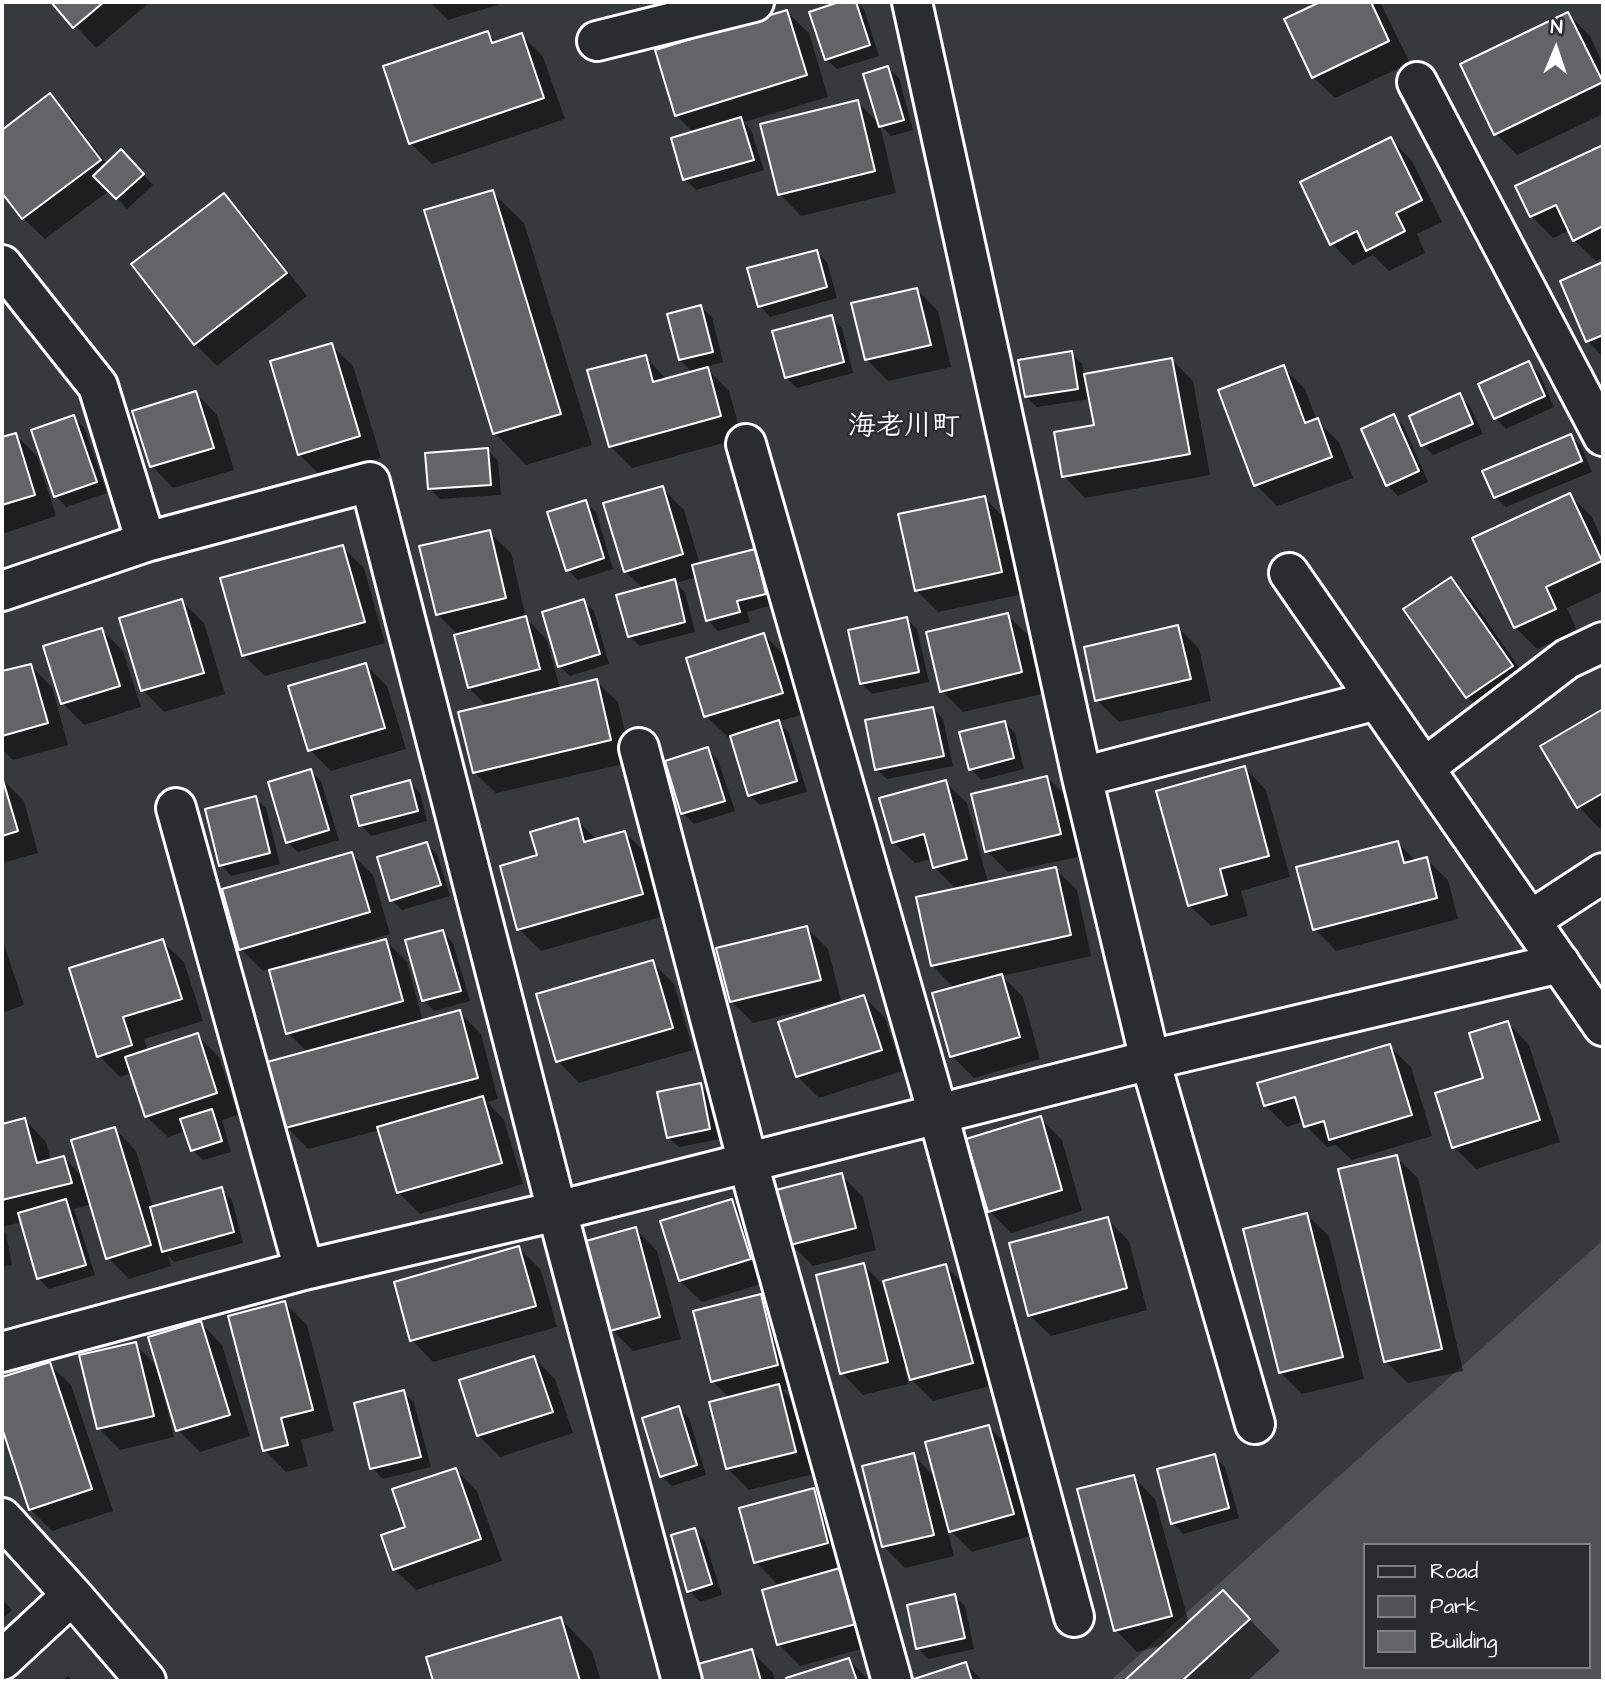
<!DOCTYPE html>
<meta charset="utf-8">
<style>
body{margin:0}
#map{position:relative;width:1605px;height:1683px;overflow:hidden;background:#373a3b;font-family:"Architects Daughter",sans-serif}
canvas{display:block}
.frame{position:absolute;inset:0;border:4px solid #fff;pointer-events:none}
.legend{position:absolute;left:1363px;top:1543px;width:228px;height:126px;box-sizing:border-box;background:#2a2d2e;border:2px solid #7f8182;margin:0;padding:9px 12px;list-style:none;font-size:21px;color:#fff}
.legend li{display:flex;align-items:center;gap:14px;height:35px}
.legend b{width:35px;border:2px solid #7f8182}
.north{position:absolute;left:1521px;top:14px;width:70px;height:70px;-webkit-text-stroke:5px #2a2d2e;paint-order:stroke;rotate:2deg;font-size:19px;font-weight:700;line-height:28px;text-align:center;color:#fff}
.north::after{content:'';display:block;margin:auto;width:24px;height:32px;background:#fff;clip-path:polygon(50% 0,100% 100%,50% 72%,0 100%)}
</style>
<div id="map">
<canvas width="1605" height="1683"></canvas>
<div class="frame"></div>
<ul class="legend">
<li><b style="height:9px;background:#2a2d2e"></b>Road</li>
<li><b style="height:19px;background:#505354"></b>Park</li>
<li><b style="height:19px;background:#636465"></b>Building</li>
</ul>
<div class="north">N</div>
</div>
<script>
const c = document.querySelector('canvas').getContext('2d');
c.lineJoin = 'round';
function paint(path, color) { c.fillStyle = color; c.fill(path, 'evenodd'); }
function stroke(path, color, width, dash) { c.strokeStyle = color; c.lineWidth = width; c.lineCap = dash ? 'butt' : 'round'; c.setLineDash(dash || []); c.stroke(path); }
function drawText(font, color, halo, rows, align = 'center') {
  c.font = font + ' "Architects Daughter","Klee One",sans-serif'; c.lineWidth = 5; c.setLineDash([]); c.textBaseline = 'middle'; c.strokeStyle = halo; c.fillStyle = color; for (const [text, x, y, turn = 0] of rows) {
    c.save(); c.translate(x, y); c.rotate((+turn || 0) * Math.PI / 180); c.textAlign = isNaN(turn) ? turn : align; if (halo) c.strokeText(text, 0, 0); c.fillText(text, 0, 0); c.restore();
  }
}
paint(new Path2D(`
 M 1603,1240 L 1603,1681 L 1110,1681 ZM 1365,1545 L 1589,1545 L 1589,1667 L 1365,1667 Z`), '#505354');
paint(new Path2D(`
 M 53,2 L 150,2 L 96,48 Z
 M 430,2 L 504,2 L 504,3 L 448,20 Z
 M 845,2 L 857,2 L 864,9 L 879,56 L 837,69 L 826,59 L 811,13 Z
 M 1324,2 L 1378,2 L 1382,6 L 1410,63 L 1335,98 L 1313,77 L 1286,20 Z
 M 787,12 L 809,33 L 828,97 L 744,122 L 751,130 L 764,170 L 696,190 L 685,179 L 694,133 L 676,115 Z
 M 1568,14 L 1590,36 L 1603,64 L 1603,114 L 1517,155 L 1496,134 Z
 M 487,33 L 498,43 L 522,35 L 543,57 L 565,119 L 432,164 L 410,143 Z
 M 888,68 L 899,78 L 913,130 L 891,136 L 880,125 L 896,193 L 801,216 L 780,194 L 858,102 L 880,125 Z
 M 49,95 L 71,117 L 107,164 L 131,162 L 153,185 L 127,209 L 110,190 L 45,239 L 23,218 L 2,190 L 2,132 Z
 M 1391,139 L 1412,161 L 1442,222 L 1417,234 L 1425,253 L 1389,271 L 1373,255 L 1353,265 L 1332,244 Z
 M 1603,147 L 1603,258 L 1596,261 L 1574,240 L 1570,230 L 1553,238 L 1531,216 L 1517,187 Z
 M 492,192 L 524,223 L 592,445 L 526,465 L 495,433 Z
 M 224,195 L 245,216 L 307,296 L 217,366 L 195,344 L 133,264 Z
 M 816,252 L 827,262 L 837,298 L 770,317 L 760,306 Z
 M 1603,264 L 1603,357 L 1588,341 L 1562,282 Z
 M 916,289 L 938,311 L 951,367 L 888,381 L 866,359 Z
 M 701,307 L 712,317 L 723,362 L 705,367 L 729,391 L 742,438 L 632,468 L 610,446 L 645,356 L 667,380 L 693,373 L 680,360 Z
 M 831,317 L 842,328 L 853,373 L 797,388 L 786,378 Z
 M 331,345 L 353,366 L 381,458 L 321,476 L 299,454 Z
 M 1071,353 L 1082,364 L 1084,375 L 1172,360 L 1193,381 L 1210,475 L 1085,498 L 1064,476 L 1096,426 L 1090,399 L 1037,407 L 1026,397 Z
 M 1529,363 L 1539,373 L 1554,407 L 1506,429 L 1495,418 Z
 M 1283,367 L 1305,389 L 1317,421 L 1339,442 L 1353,478 L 1277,506 L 1256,485 Z
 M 196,393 L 217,415 L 234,470 L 173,488 L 152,466 Z
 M 1460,396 L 1470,406 L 1483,434 L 1433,455 L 1423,445 Z
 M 1393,416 L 1404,427 L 1428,482 L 1398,496 L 1388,485 L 1363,430 Z
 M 73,417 L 84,427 L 107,493 L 66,507 L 56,496 Z
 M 16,435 L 37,456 L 56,516 L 2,534 L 2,439 Z
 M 1571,436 L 1581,446 L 1592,472 L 1506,507 L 1495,497 Z
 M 488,450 L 498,461 L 501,495 L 440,499 L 429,488 Z
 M 662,488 L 684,510 L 700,565 L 754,551 L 765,562 L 776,604 L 747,612 L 750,622 L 718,631 L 708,620 L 697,577 L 676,583 L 685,592 L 695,632 L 640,646 L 629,636 L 644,589 L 625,571 Z
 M 1570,495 L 1592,517 L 1603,542 L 1603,591 L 1567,608 L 1577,631 L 1537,649 L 1515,627 Z
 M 985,498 L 1006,520 L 1023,594 L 938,612 L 916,590 Z
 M 585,502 L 596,512 L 613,569 L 578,580 L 568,570 Z
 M 489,532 L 511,553 L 526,618 L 547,640 L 560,689 L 596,681 L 618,702 L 632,762 L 496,793 L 474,772 L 488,707 L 469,688 L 459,636 L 437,614 Z
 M 342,547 L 364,568 L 385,643 L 265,676 L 243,655 Z
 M 1451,579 L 1472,600 L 1533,688 L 1489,719 L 1467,697 L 1406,610 Z
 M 182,601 L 204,623 L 225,694 L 164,712 L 143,690 Z
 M 583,601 L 594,611 L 609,664 L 570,676 L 559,666 Z
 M 1007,615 L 1029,636 L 1042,694 L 963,712 L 942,691 Z
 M 907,619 L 917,629 L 929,682 L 872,694 L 861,683 Z
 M 1178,627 L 1199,649 L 1211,701 L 1119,722 L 1097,700 Z
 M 102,630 L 123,651 L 141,707 L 84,725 L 63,703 Z
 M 764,635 L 785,656 L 803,714 L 778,722 L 789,733 L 807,792 L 760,805 L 749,795 L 732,736 L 728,737 L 706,716 Z
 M 366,665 L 387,686 L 406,749 L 331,771 L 310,750 Z
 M 31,666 L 52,687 L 68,745 L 13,760 L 2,749 L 2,673 Z
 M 933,708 L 943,719 L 953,766 L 887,779 L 876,769 Z
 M 1603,711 L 1603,827 L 1600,829 L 1579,807 L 1542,747 Z
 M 1004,722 L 1015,733 L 1024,769 L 981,780 L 971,769 Z
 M 708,749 L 718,760 L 735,811 L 694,824 L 683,813 L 667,762 Z
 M 1245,768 L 1266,790 L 1290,877 L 1241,891 L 1248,916 L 1211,926 L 1189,905 Z
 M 310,771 L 321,781 L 339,840 L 298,852 L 287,842 Z
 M 1047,777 L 1069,799 L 1082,856 L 1008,872 L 987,851 Z
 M 2,779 L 24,801 L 38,853 L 2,863 Z
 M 410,782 L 420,793 L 427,821 L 371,836 L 361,825 Z
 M 945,782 L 967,803 L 988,883 L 1055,869 L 1077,890 L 1091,956 L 1002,976 L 1023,997 L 1040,1059 L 974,1078 L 952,1056 L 955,989 L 932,965 L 957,890 L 934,867 L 932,859 L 915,863 L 893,842 Z
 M 255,798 L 266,808 L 280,864 L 231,876 L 221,865 Z
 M 577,820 L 597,840 L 625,833 L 647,854 L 664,916 L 541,951 L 519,929 L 539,856 Z
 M 1398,843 L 1416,861 L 1426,859 L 1448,880 L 1458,919 L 1336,951 L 1315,929 Z
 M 426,844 L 437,854 L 450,896 L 402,910 L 392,900 Z
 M 351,854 L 373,875 L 390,934 L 286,964 L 287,967 L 386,941 L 407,962 L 423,1022 L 459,1012 L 481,1034 L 498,1099 L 487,1102 L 504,1120 L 523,1184 L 420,1214 L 398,1192 L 380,1130 L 308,1149 L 287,1127 L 308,1053 L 288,1033 L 270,968 L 263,971 L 241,949 Z
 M 807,928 L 828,949 L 842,1004 L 864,997 L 885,1018 L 902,1071 L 819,1098 L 797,1076 L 837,1005 L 836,1002 L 753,1023 L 731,1001 Z
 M 443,932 L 453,943 L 470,1001 L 434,1011 L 424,1000 Z
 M 2,938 L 24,1005 L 2,1013 Z
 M 162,941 L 184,962 L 203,1021 L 144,1039 L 148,1051 L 197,1035 L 219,1057 L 238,1115 L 222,1120 L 231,1152 L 203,1160 L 192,1150 L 186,1131 L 168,1137 L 146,1116 L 133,1073 L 120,1077 L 99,1056 Z
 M 652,962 L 674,984 L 693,1050 L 579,1083 L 558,1061 Z
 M 1508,1023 L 1529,1045 L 1560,1142 L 1476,1169 L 1454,1147 Z
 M 1389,1046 L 1411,1067 L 1432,1136 L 1352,1160 L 1336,1145 L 1327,1147 L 1306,1126 L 1304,1121 L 1287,1127 L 1265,1105 Z
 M 700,1085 L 711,1096 L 720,1139 L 679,1147 L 668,1137 Z
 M 1040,1118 L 1062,1140 L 1082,1211 L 1011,1233 L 989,1211 Z
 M 25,1120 L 46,1142 L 51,1161 L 64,1158 L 84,1178 L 115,1129 L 136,1151 L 153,1207 L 221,1189 L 232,1200 L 243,1243 L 174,1262 L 168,1255 L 171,1266 L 129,1279 L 108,1258 L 92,1204 L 74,1209 L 95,1275 L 49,1289 L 38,1278 L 22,1222 L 2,1227 L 2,1126 Z
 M 1396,1157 L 1418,1178 L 1463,1371 L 1408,1383 L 1386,1362 Z
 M 841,1175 L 863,1197 L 876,1250 L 813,1266 L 791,1244 Z
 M 732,1201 L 753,1223 L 771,1281 L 702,1302 L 680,1281 Z
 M 1307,1215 L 1329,1236 L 1364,1379 L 1302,1394 L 1280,1372 Z
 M 1107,1219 L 1129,1241 L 1147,1310 L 1051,1336 L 1029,1315 Z
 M 636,1229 L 657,1251 L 681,1339 L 633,1351 L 612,1330 Z
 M 2,1230 L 6,1234 L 12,1265 L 2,1267 Z
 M 519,1248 L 541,1270 L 557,1327 L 433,1362 L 412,1340 Z
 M 863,1265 L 887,1288 L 946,1266 L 967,1288 L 993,1385 L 933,1401 L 911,1379 L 907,1365 L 904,1366 L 908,1384 L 863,1395 L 842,1373 Z
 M 760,1296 L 782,1317 L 799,1387 L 783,1390 L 800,1408 L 817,1473 L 749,1490 L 727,1468 L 730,1398 L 712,1381 Z
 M 285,1303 L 307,1325 L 334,1431 L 301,1440 L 308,1466 L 286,1472 L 265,1450 Z
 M 201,1323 L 222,1345 L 250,1436 L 200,1452 L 178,1430 L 166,1392 L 163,1393 L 174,1437 L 120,1450 L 99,1428 L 135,1344 L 159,1368 Z
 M 534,1358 L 555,1379 L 573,1433 L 500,1457 L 478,1435 Z
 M 49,1364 L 71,1385 L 113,1511 L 52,1531 L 30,1509 L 2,1423 L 2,1379 Z
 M 404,1392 L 414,1403 L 431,1467 L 383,1479 L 372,1468 Z
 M 678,1408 L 689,1418 L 706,1475 L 672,1486 L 661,1476 Z
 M 989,1427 L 1011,1449 L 1034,1535 L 972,1552 L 947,1527 L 954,1556 L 905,1568 L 884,1547 L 913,1455 L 936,1478 Z
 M 1214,1456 L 1225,1467 L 1239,1518 L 1183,1534 L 1173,1523 Z
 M 456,1470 L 477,1491 L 502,1561 L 416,1590 L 394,1569 L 407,1528 Z
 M 1133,1477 L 1155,1499 L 1189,1624 L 1223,1592 L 1280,1651 L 1247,1681 L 1126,1681 L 1167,1644 L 1137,1652 L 1116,1630 Z
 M 813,1490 L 835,1511 L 849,1564 L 837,1567 L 861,1592 L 876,1645 L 800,1666 L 779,1644 L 807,1579 L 806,1576 L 777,1584 L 756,1562 Z
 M 694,1530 L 705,1541 L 722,1595 L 700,1602 L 689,1591 Z
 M 954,1596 L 965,1606 L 974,1649 L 928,1659 L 918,1648 Z
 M 2,1599 L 12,1610 L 2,1619 Z
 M 561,1619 L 592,1651 L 601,1681 L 435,1681 L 428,1658 Z
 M 751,1651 L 773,1673 L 775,1681 L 705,1681 L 700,1665 Z
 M 849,1660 L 870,1681 L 789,1681 L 788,1679 Z
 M 966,1664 L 983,1681 L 913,1681 Z
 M 68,1676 L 73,1681 L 62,1681 Z`), '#0007');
const building = new Path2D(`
 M 51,2 L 104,2 L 73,28 Z
 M 839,2 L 856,2 L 870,45 L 825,60 L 809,12 Z
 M 1320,2 L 1371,2 L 1389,41 L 1312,78 L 1284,19 Z
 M 787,10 L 807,75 L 675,116 L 655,50 Z
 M 1568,12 L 1603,82 L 1494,135 L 1460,64 Z
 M 488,31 L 492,43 L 522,33 L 544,98 L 409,144 L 383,66 Z
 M 888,66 L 904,120 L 879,127 L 863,74 Z
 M 50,93 L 101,160 L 22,219 L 2,193 L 2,130 Z
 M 858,100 L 875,171 L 778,195 L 760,124 Z
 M 741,117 L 754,160 L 683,180 L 671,138 Z
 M 1391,137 L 1422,200 L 1396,213 L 1405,231 L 1366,251 L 1357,231 L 1330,245 L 1300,182 Z
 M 1603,145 L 1603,226 L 1573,241 L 1556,205 L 1530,217 L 1515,186 Z
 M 121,149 L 144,174 L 116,199 L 93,176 Z
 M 493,190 L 561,414 L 493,434 L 424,210 Z
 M 224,193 L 287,273 L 194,345 L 131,264 Z
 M 817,250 L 827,287 L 758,307 L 747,268 Z
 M 1603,262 L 1603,335 L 1586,342 L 1560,281 Z
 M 917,288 L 931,345 L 865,360 L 851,303 Z
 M 701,305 L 713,352 L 679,360 L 667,314 Z
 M 832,315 L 844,362 L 785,378 L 772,331 Z
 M 332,343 L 360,436 L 298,455 L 270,361 Z
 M 1072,351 L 1078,389 L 1025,397 L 1018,360 Z
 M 646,355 L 653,382 L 708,367 L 721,416 L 609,447 L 587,370 Z
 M 1172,358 L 1190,454 L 1062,477 L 1054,432 L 1094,425 L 1084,374 Z
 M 1529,361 L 1545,396 L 1494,419 L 1478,384 Z
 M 1284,365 L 1305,423 L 1318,418 L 1332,457 L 1254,486 L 1218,390 Z
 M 196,391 L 214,448 L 150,467 L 132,411 Z
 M 1460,393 L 1473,424 L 1421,446 L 1409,416 Z
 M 1394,414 L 1419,471 L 1386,486 L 1361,429 Z
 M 74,415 L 97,482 L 54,497 L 31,430 Z
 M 16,433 L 35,495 L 2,505 L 2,437 Z
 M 1571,434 L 1582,461 L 1494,498 L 1482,471 Z
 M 488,448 L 491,485 L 428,489 L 425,453 Z
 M 663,486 L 683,554 L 624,572 L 603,503 Z
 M 1570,493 L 1602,561 L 1546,587 L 1556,609 L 1514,628 L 1472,538 Z
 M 985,496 L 1002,572 L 915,591 L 898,514 Z
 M 586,500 L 604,558 L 566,571 L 547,512 Z
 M 490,530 L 506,598 L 436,615 L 419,546 Z
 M 343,545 L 365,622 L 242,656 L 220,578 Z
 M 755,549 L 766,594 L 737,601 L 740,612 L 706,621 L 692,565 Z
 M 1451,577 L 1513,666 L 1466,698 L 1403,609 Z
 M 675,579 L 685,622 L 628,637 L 616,595 Z
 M 182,599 L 204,673 L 141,691 L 119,618 Z
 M 584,599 L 600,654 L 558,667 L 542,612 Z
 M 1008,613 L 1022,672 L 940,692 L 926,632 Z
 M 526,616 L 540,669 L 468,688 L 454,635 Z
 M 907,617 L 919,672 L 860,684 L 848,630 Z
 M 1178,625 L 1191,679 L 1095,701 L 1084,647 Z
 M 102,628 L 120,686 L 61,704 L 43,646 Z
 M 764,633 L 783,693 L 704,717 L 686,658 Z
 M 366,663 L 385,728 L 308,751 L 288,686 Z
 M 31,664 L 48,723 L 2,736 L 2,671 Z
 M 597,679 L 611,740 L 473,773 L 458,712 Z
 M 933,707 L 944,756 L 875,770 L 865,720 Z
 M 1603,709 L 1603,793 L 1577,808 L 1540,746 Z
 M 779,720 L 797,781 L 748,796 L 730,736 Z
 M 1005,721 L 1014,758 L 969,770 L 959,732 Z
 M 708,747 L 725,801 L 681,814 L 665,761 Z
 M 1245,766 L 1269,856 L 1220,869 L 1227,895 L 1188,906 L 1156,791 Z
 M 311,769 L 329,830 L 286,843 L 268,782 Z
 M 1047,776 L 1061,834 L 985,852 L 971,794 Z
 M 2,777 L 18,831 L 2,836 Z
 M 410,780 L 418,811 L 359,826 L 351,796 Z
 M 946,780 L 967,859 L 933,868 L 924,834 L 892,843 L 879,798 Z
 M 256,796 L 270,853 L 219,866 L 205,809 Z
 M 578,818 L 584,842 L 625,831 L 643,894 L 517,930 L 500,866 L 537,855 L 530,832 Z
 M 1398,841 L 1404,863 L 1427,857 L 1437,898 L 1313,930 L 1296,867 Z
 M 427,842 L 441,885 L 390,901 L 377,857 Z
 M 352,852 L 370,912 L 239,950 L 222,889 Z
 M 1056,867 L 1071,935 L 931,966 L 916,897 Z
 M 807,926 L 821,980 L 730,1002 L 716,948 Z
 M 443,930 L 461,991 L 422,1001 L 405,940 Z
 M 163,939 L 182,999 L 123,1017 L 132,1045 L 97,1057 L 69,968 Z
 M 386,939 L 403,1001 L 286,1034 L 269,970 Z
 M 653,960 L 673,1028 L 556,1062 L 536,994 Z
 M 1002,974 L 1020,1037 L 950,1057 L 932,993 Z
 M 864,995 L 882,1050 L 796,1077 L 778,1022 Z
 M 460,1010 L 478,1078 L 285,1128 L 267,1062 Z
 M 1508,1021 L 1540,1120 L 1452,1148 L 1435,1093 L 1483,1078 L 1469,1033 Z
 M 198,1033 L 217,1093 L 145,1117 L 125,1057 Z
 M 1390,1044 L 1412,1115 L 1329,1140 L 1324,1121 L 1304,1127 L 1295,1097 L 1264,1106 L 1257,1083 Z
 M 701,1083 L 710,1129 L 667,1138 L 657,1092 Z
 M 483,1096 L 502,1163 L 397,1193 L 377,1127 Z
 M 212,1109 L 222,1141 L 191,1151 L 180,1119 Z
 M 1041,1116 L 1062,1190 L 988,1212 L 966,1139 Z
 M 25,1118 L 37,1163 L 64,1156 L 72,1183 L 2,1200 L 2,1124 Z
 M 115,1127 L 151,1245 L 106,1259 L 71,1140 Z
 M 1397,1155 L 1442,1349 L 1384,1362 L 1338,1169 Z
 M 842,1173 L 856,1228 L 790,1245 L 776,1190 Z
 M 222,1187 L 234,1232 L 162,1252 L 150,1207 Z
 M 66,1199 L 86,1265 L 37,1279 L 18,1213 Z
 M 732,1199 L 751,1259 L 679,1281 L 660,1221 Z
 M 1307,1213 L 1343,1357 L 1279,1373 L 1243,1229 Z
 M 1108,1217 L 1127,1288 L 1028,1316 L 1009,1243 Z
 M 636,1227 L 660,1317 L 610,1331 L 586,1241 Z
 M 519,1246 L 536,1306 L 410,1341 L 394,1282 Z
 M 864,1263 L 888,1362 L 840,1374 L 816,1275 Z
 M 946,1264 L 973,1363 L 910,1380 L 883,1281 Z
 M 761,1294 L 778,1365 L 711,1382 L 693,1311 Z
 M 285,1301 L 313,1410 L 281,1418 L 288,1445 L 263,1451 L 228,1316 Z
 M 201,1321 L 230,1415 L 176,1431 L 148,1337 Z
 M 136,1342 L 154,1416 L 97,1429 L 79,1355 Z
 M 534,1356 L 553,1412 L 477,1436 L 459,1380 Z
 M 50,1362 L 92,1489 L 29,1510 L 2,1428 L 2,1377 Z
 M 779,1384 L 796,1452 L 726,1469 L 709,1402 Z
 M 404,1390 L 421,1457 L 370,1469 L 354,1403 Z
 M 679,1406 L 697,1465 L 660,1477 L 642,1418 Z
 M 989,1425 L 1014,1514 L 949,1532 L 925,1442 Z
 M 914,1453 L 934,1535 L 882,1547 L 862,1466 Z
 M 1215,1454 L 1229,1508 L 1171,1524 L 1157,1469 Z
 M 456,1468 L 481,1539 L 393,1570 L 381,1535 L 405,1527 L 392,1489 Z
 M 1134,1475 L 1172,1616 L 1114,1631 L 1077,1489 Z
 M 814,1488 L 828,1543 L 754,1563 L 739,1508 Z
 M 695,1528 L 712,1584 L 687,1592 L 671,1535 Z
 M 840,1568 L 856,1624 L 777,1645 L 762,1590 Z
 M 1223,1590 L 1250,1619 L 1182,1681 L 1124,1681 Z
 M 955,1594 L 965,1638 L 916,1649 L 907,1605 Z
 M 561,1617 L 580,1681 L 433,1681 L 426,1657 Z
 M 752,1649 L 761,1681 L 703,1681 L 698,1664 Z
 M 849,1658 L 857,1681 L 787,1681 L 786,1678 Z
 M 966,1662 L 972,1681 L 908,1681 Z`);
paint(building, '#636465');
stroke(building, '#fff', 2);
const minor = new Path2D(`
 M 912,2 L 1082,777 L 1150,1060 L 1255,1424
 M 597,41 L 754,2
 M 1417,82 L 1603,436
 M 2,265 L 98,386 L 146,542
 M 746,444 L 938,1114 L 1074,1617
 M 1289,573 L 1424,768
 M 2,591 L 146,542 L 370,482 L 557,1211 L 682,1681
 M 1603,642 L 1567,659 L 1424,768 L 1603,1026
 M 639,748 L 748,1163 L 892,1681
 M 1082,777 L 1377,700
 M 176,808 L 304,1270
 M 1531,920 L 1603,873
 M 2,1352 L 304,1270 L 557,1211 L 1150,1060 L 1560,963
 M 2,1518 L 72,1595 L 146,1681
 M 2,1660 L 72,1595`);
stroke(minor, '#fff', 44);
stroke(minor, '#2a2d2e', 38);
drawText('bold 28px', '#fff', '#2a2d2e', [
 ["海老川町",904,428]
]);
</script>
